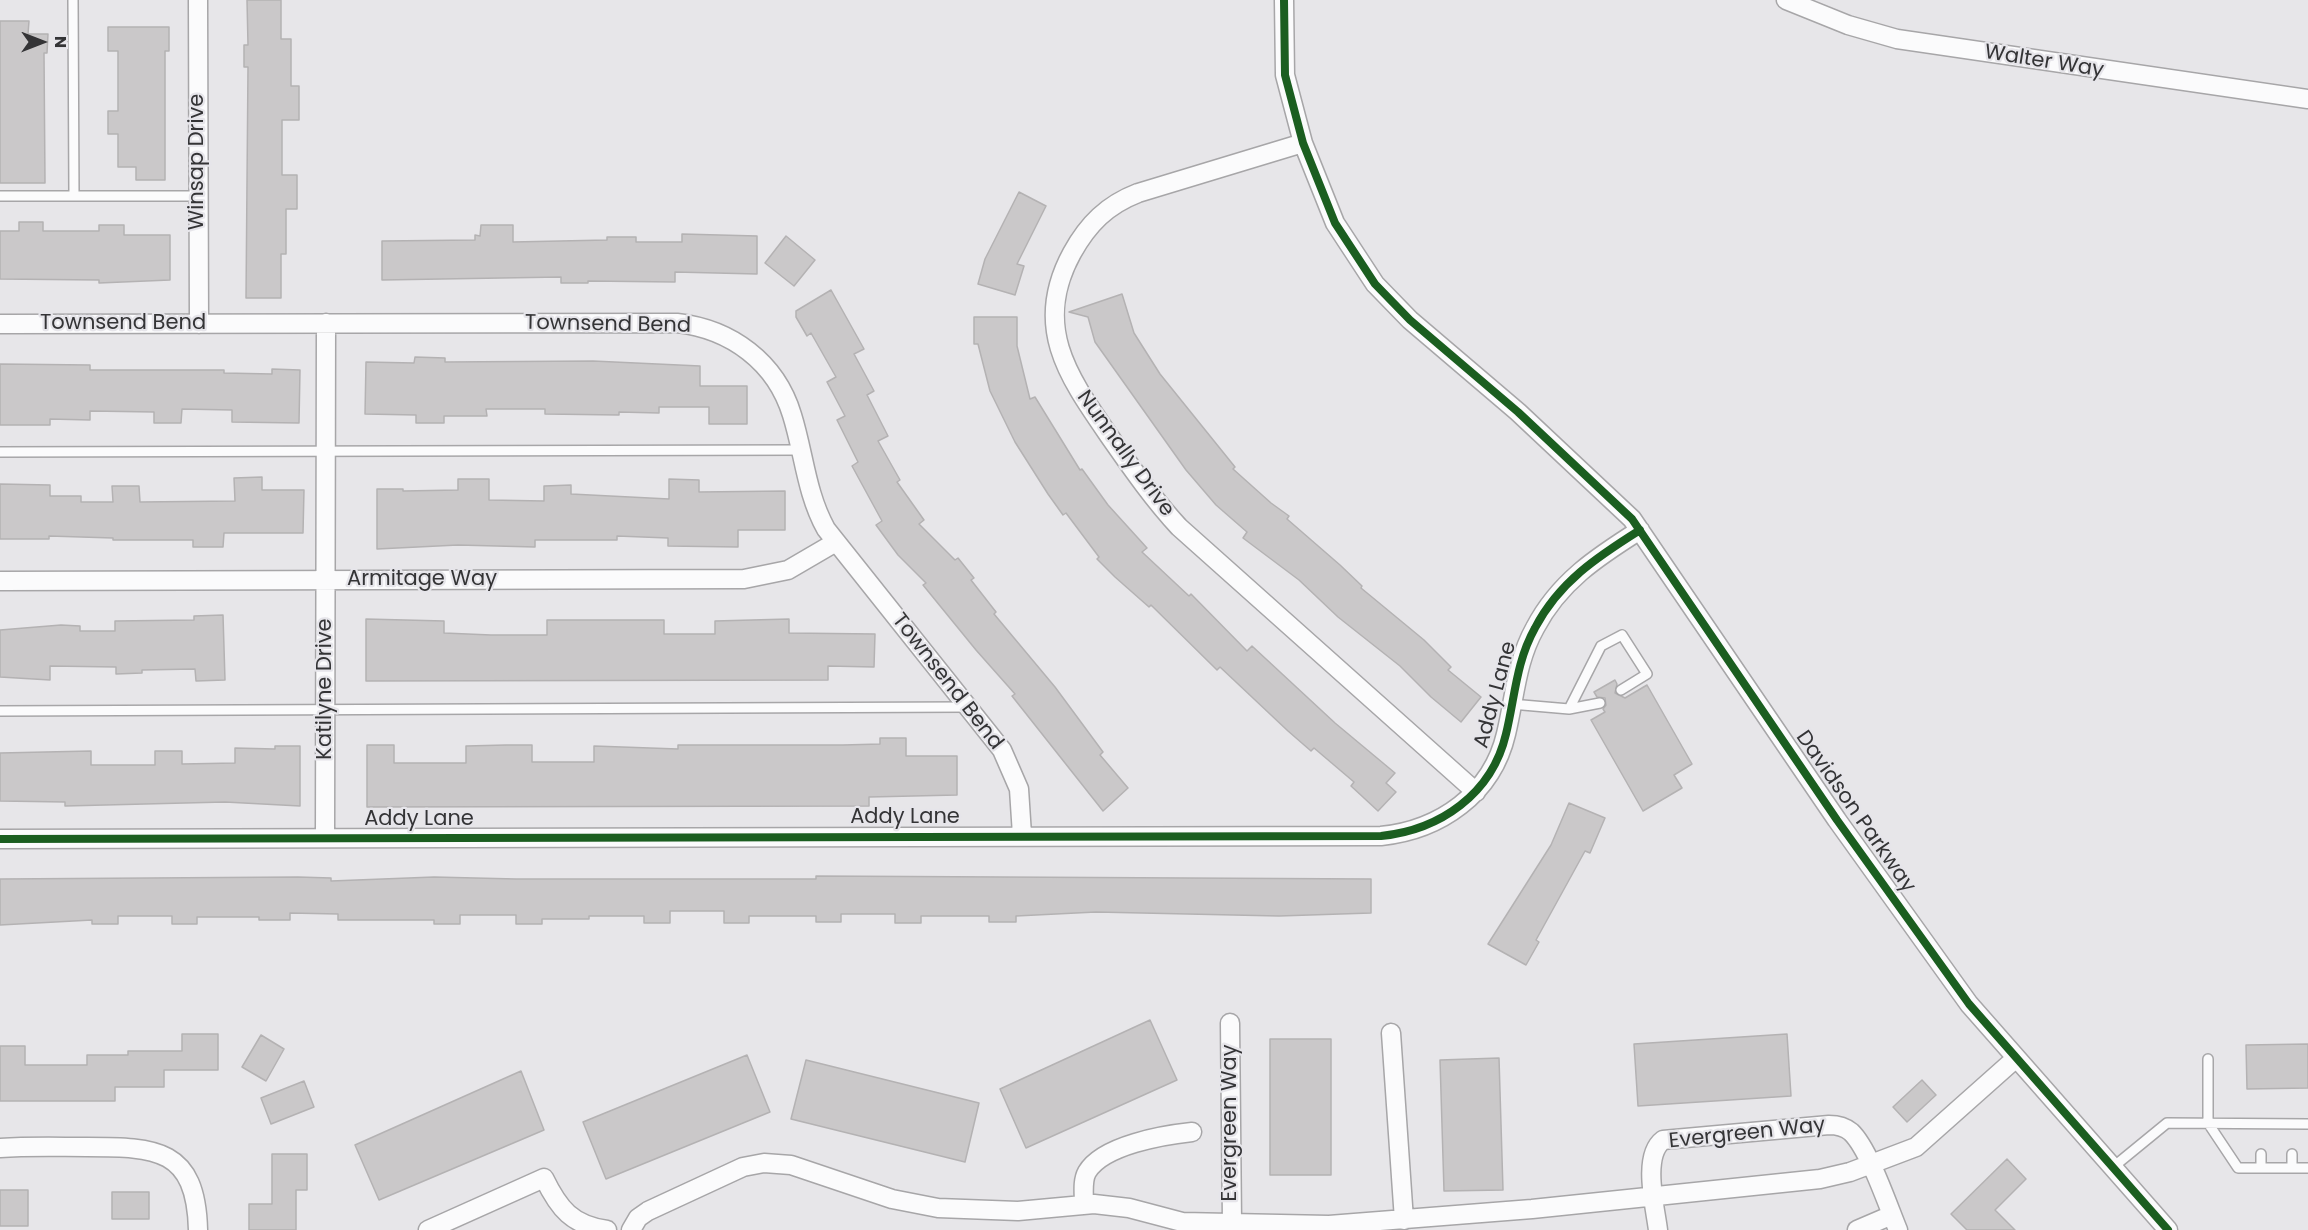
<!DOCTYPE html>
<style>
body{margin:0}
#map{position:relative;width:2308px;height:1230px;overflow:hidden;background:#e7e6e9;font-family:Poppins,sans-serif}
canvas{display:block}
.north{position:absolute;left:12px;top:12px;width:60px;height:60px;-webkit-text-stroke:4px #e6e5ea;paint-order:stroke;rotate:90deg;font-size:16px;font-weight:700;line-height:24px;text-align:center;color:#343436}
.north::after{content:'';display:block;margin:auto;width:21px;height:27px;background:#343436;clip-path:polygon(50% 0,100% 100%,50% 72%,0 100%)}
</style>
<div id="map">
<canvas width="2308" height="1230"></canvas>
<div class="north">N</div>
</div>
<script>
const c = document.querySelector('canvas').getContext('2d');
c.lineJoin = 'round';
function paint(path, color) { c.fillStyle = color; c.fill(path, 'evenodd'); }
function stroke(path, color, width, dash) { c.strokeStyle = color; c.lineWidth = width; c.lineCap = dash ? 'butt' : 'round'; c.setLineDash(dash || []); c.stroke(path); }
function drawText(font, color, halo, rows, align = 'center') {
  c.font = font + ' Poppins,sans-serif'; c.lineWidth = 4.5; c.setLineDash([]); c.textBaseline = 'middle'; c.strokeStyle = halo; c.fillStyle = color; for (const [text, x, y, turn = 0] of rows) {
    c.save(); c.translate(x, y); c.rotate((+turn || 0) * Math.PI / 180); c.textAlign = isNaN(turn) ? turn : align; if (halo) c.strokeText(text, 0, 0); c.fillText(text, 0, 0); c.restore();
  }
}
const building = new Path2D(`
 M 247,0 L 281,0 L 281,39 L 291,39 L 291,86 L 299,86 L 299,120 L 282,120 L 282,175 L 297,175 L 297,209 L 286,209 L 286,254 L 281,254 L 281,298 L 246,298 L 248,67 L 244,67 L 244,45 L 248,45 Z
 M 0,21 L 29,21 L 28,34 L 48,34 L 47,53 L 44,53 L 45,183 L 0,183 Z
 M 108,27 L 169,27 L 169,51 L 165,51 L 165,180 L 136,180 L 136,167 L 118,167 L 118,134 L 108,134 L 108,111 L 118,111 L 118,51 L 108,51 Z
 M 1019,192 L 1046,206 L 1017,264 L 1024,266 L 1015,295 L 978,284 L 985,259 Z
 M 19,222 L 43,222 L 43,231 L 99,231 L 99,225 L 124,225 L 124,235 L 170,235 L 170,280 L 99,283 L 99,280 L 0,279 L 0,231 L 19,231 Z
 M 481,225 L 513,225 L 513,242 L 607,240 L 607,237 L 636,237 L 636,242 L 682,242 L 682,234 L 757,236 L 757,274 L 675,272 L 675,282 L 588,281 L 588,283 L 561,283 L 561,277 L 382,280 L 382,241 L 475,240 L 475,235 L 480,236 Z
 M 786,236 L 815,260 L 794,286 L 765,263 Z
 M 831,290 L 864,349 L 854,354 L 874,391 L 867,395 L 888,436 L 878,441 L 900,480 L 897,482 L 924,520 L 919,524 L 955,560 L 958,558 L 974,578 L 971,580 L 996,612 L 994,614 L 1055,687 L 1103,752 L 1100,755 L 1128,788 L 1103,811 L 1012,696 L 1015,694 L 976,650 L 923,585 L 926,583 L 898,555 L 876,525 L 882,521 L 852,466 L 858,462 L 837,420 L 845,416 L 827,382 L 836,377 L 811,333 L 807,336 L 796,317 L 796,311 Z
 M 1122,294 L 1134,333 L 1160,374 L 1235,467 L 1233,469 L 1271,503 L 1289,516 L 1287,519 L 1340,565 L 1362,586 L 1361,588 L 1424,640 L 1451,667 L 1448,670 L 1481,697 L 1461,722 L 1431,697 L 1400,666 L 1338,617 L 1299,580 L 1243,538 L 1247,532 L 1216,505 L 1186,470 L 1095,342 L 1088,317 L 1069,312 Z
 M 974,317 L 1017,317 L 1017,346 L 1030,399 L 1035,397 L 1080,470 L 1082,469 L 1108,505 L 1147,548 L 1142,552 L 1189,596 L 1191,594 L 1247,651 L 1252,646 L 1335,723 L 1395,773 L 1386,783 L 1396,792 L 1378,811 L 1351,786 L 1354,782 L 1314,748 L 1311,751 L 1288,731 L 1220,667 L 1217,670 L 1151,605 L 1149,607 L 1115,577 L 1097,559 L 1099,557 L 1066,513 L 1063,515 L 1048,494 L 1015,442 L 990,391 L 978,344 L 974,344 Z
 M 415,357 L 445,358 L 445,362 L 593,361 L 700,366 L 700,386 L 747,386 L 747,424 L 709,424 L 709,407 L 659,407 L 659,413 L 619,412 L 619,415 L 545,414 L 545,409 L 486,409 L 487,416 L 444,416 L 444,423 L 416,423 L 416,415 L 365,414 L 366,362 L 414,363 Z
 M 0,364 L 90,365 L 90,370 L 224,370 L 224,373 L 272,374 L 272,369 L 300,370 L 299,423 L 232,422 L 232,410 L 182,409 L 181,423 L 154,423 L 154,412 L 90,411 L 90,420 L 50,419 L 50,425 L 0,425 Z
 M 262,477 L 262,490 L 304,490 L 303,533 L 224,533 L 223,547 L 193,547 L 193,540 L 113,540 L 113,538 L 49,536 L 49,539 L 0,539 L 0,484 L 50,485 L 50,496 L 81,496 L 81,502 L 113,502 L 112,486 L 139,486 L 140,502 L 235,501 L 234,478 Z
 M 458,479 L 489,479 L 489,500 L 544,501 L 544,486 L 571,485 L 571,494 L 669,499 L 669,479 L 699,480 L 699,492 L 785,491 L 785,530 L 738,530 L 738,547 L 668,546 L 668,538 L 617,536 L 617,540 L 535,540 L 535,547 L 458,545 L 377,549 L 377,489 L 403,489 L 403,491 L 458,490 Z
 M 223,615 L 225,680 L 196,681 L 195,669 L 142,670 L 142,673 L 116,674 L 116,667 L 50,666 L 50,680 L 0,677 L 0,630 L 61,625 L 80,626 L 80,631 L 115,631 L 115,621 L 194,620 L 194,616 Z
 M 366,619 L 444,621 L 444,633 L 491,635 L 547,635 L 547,620 L 664,620 L 664,634 L 715,634 L 715,621 L 789,619 L 789,633 L 875,634 L 874,667 L 828,666 L 828,680 L 366,681 Z
 M 1615,680 L 1617,684 L 1615,693 L 1625,698 L 1647,685 L 1692,764 L 1674,775 L 1682,788 L 1643,811 L 1591,720 L 1605,712 L 1603,709 L 1606,705 L 1605,698 L 1597,697 L 1594,692 Z
 M 880,738 L 906,738 L 906,756 L 957,756 L 957,795 L 869,797 L 869,806 L 367,807 L 367,745 L 394,745 L 394,763 L 466,763 L 466,746 L 506,745 L 532,745 L 532,762 L 594,762 L 594,746 L 678,749 L 678,745 L 843,745 L 880,744 Z
 M 275,746 L 300,746 L 300,806 L 225,802 L 65,806 L 65,802 L 0,801 L 0,753 L 91,751 L 91,765 L 155,765 L 155,751 L 182,751 L 182,764 L 235,763 L 235,748 L 275,749 Z
 M 1569,803 L 1605,818 L 1590,853 L 1585,851 L 1536,940 L 1539,942 L 1526,965 L 1488,944 L 1551,845 Z
 M 816,876 L 1371,879 L 1371,913 L 1279,916 L 1096,912 L 1016,916 L 1016,922 L 989,922 L 989,916 L 921,916 L 921,923 L 895,923 L 895,914 L 841,914 L 841,922 L 816,922 L 816,916 L 749,916 L 749,923 L 724,923 L 724,911 L 670,911 L 670,923 L 644,923 L 644,916 L 589,916 L 589,919 L 542,919 L 542,924 L 516,924 L 516,915 L 460,915 L 460,924 L 434,924 L 434,920 L 338,920 L 338,914 L 290,913 L 290,920 L 259,920 L 259,917 L 197,917 L 197,924 L 172,924 L 172,916 L 118,916 L 118,924 L 92,924 L 92,920 L 0,925 L 0,879 L 298,877 L 331,878 L 331,881 L 434,877 L 516,879 L 816,879 Z
 M 1150,1020 L 1177,1080 L 1026,1148 L 1000,1089 Z
 M 182,1034 L 218,1034 L 218,1070 L 164,1070 L 164,1087 L 115,1087 L 115,1101 L 0,1101 L 0,1046 L 25,1046 L 25,1065 L 87,1065 L 87,1055 L 128,1055 L 128,1051 L 182,1051 Z
 M 1787,1034 L 1791,1096 L 1638,1106 L 1634,1044 Z
 M 261,1035 L 284,1049 L 266,1081 L 242,1067 Z
 M 1270,1039 L 1331,1039 L 1331,1175 L 1270,1175 Z
 M 2308,1044 L 2308,1088 L 2247,1089 L 2246,1045 Z
 M 747,1055 L 770,1112 L 606,1179 L 583,1122 Z
 M 1499,1058 L 1503,1190 L 1444,1191 L 1440,1060 Z
 M 806,1060 L 979,1103 L 965,1162 L 791,1119 Z
 M 521,1071 L 544,1130 L 379,1200 L 355,1145 Z
 M 1922,1080 L 1936,1095 L 1907,1122 L 1893,1107 Z
 M 304,1081 L 314,1107 L 271,1124 L 261,1098 Z
 M 272,1154 L 307,1154 L 307,1190 L 296,1190 L 296,1230 L 249,1230 L 249,1204 L 272,1204 Z
 M 2007,1159 L 2026,1179 L 1995,1210 L 2015,1230 L 1967,1230 L 1951,1214 Z
 M 0,1190 L 28,1190 L 28,1226 L 0,1226 Z
 M 112,1192 L 149,1192 L 149,1219 L 112,1219 Z`);
paint(building, '#cac8c9');
stroke(building, '#b4b2b3', 1.5);
const service = new Path2D(`
 M 73,0 L 74,196
 M 0,196 L 199,196
 M 0,452 L 801,450
 M 1511,704 L 1569,709 L 1601,646 L 1622,635 L 1647,674 L 1621,690
 M 1569,709 L 1600,703
 M 0,711 L 967,707
 M 2208,1059 L 2208,1123 L 2238,1168 L 2308,1168
 M 2292,1154 L 2292,1168
 M 2112,1168 L 2167,1123 L 2308,1124
 M 2261,1168 L 2261,1154`);
const minor = new Path2D(`
 M 198,0 L 199,324
 M 1284,0 L 1285,75 L 1303,143 L 1335,223 L 1375,284 L 1410,320 L 1518,412 L 1632,519 L 1837,820 L 1969,1004 L 2168,1230
 M 1786,0 L 1848,25 L 1897,39 L 2308,99
 M 1303,143 L 1138,193 C 1107,205 1088,224 1072,253 C 1031,328 1070,379 1112,440 C 1133,470 1154,500 1179,527 L 1476,792
 M 0,324 L 677,323 C 731,329 776,362 792,415 C 804,453 806,493 826,529 L 1002,750 L 1019,789 L 1022,835
 M 0,581 L 744,579 L 788,570 L 836,542
 M 325,838 L 326,323
 M 0,839 L 1381,836 C 1440,830 1492,794 1506,734 C 1515,697 1516,662 1535,628 C 1559,582 1597,557 1640,530
 M 1230,1023 L 1232,1222
 M 1391,1033 L 1404,1220
 M 0,1148 C 29,1146 58,1147 87,1147 C 156,1147 196,1148 198,1230
 M 1084,1204 C 1084,1194 1082,1181 1087,1172 C 1103,1145 1164,1135 1192,1132
 M 428,1230 L 544,1178 C 559,1209 572,1225 607,1230
 M 631,1230 L 638,1218 L 648,1211 L 743,1167 L 764,1163 L 791,1165 L 892,1199 L 938,1208 L 1018,1211 L 1094,1204 L 1129,1208 L 1182,1222 L 1329,1225 L 1532,1209 L 1820,1179 L 1850,1172 L 1916,1147 L 2015,1059
 M 1658,1230 C 1655,1206 1642,1156 1663,1140 L 1829,1125 C 1837,1125 1845,1127 1851,1132 C 1869,1149 1888,1206 1898,1230
 M 1857,1230 L 1892,1215`);
stroke(service, '#a7a6a8', 12);
stroke(minor, '#a7a6a8', 21);
stroke(service, '#fbfbfc', 9);
stroke(minor, '#fbfbfc', 18);
stroke(new Path2D(`
 M 1284,0 L 1285,75 L 1303,143 L 1335,223 L 1375,284 L 1410,320 L 1518,412 L 1632,519 L 1837,820 L 1969,1004 L 2168,1230
 M 0,839 L 1381,836 C 1440,830 1492,794 1506,734 C 1515,697 1516,662 1535,628 C 1559,582 1597,557 1640,530`), '#1b5e20', 8);
drawText('21px', '#343436', '#e6e5ea', [
 ["Walter Way",2044,62,9],
 ["Winsap Drive",198,162,-90],
 ["Townsend Bend",123,324],
 ["Townsend Bend",608,325,1],
 ["Nunnally Drive",1125,454,54],
 ["Armitage Way",422,580],
 ["Townsend Bend",947,682,52],
 ["Katilyne Drive",326,689,-90],
 ["Addy Lane",1496,695,-75],
 ["Davidson Parkway",1855,812,55],
 ["Addy Lane",905,818],
 ["Addy Lane",419,820],
 ["Evergreen Way",1231,1123,-90],
 ["Evergreen Way",1747,1134,-6]
]);
</script>
